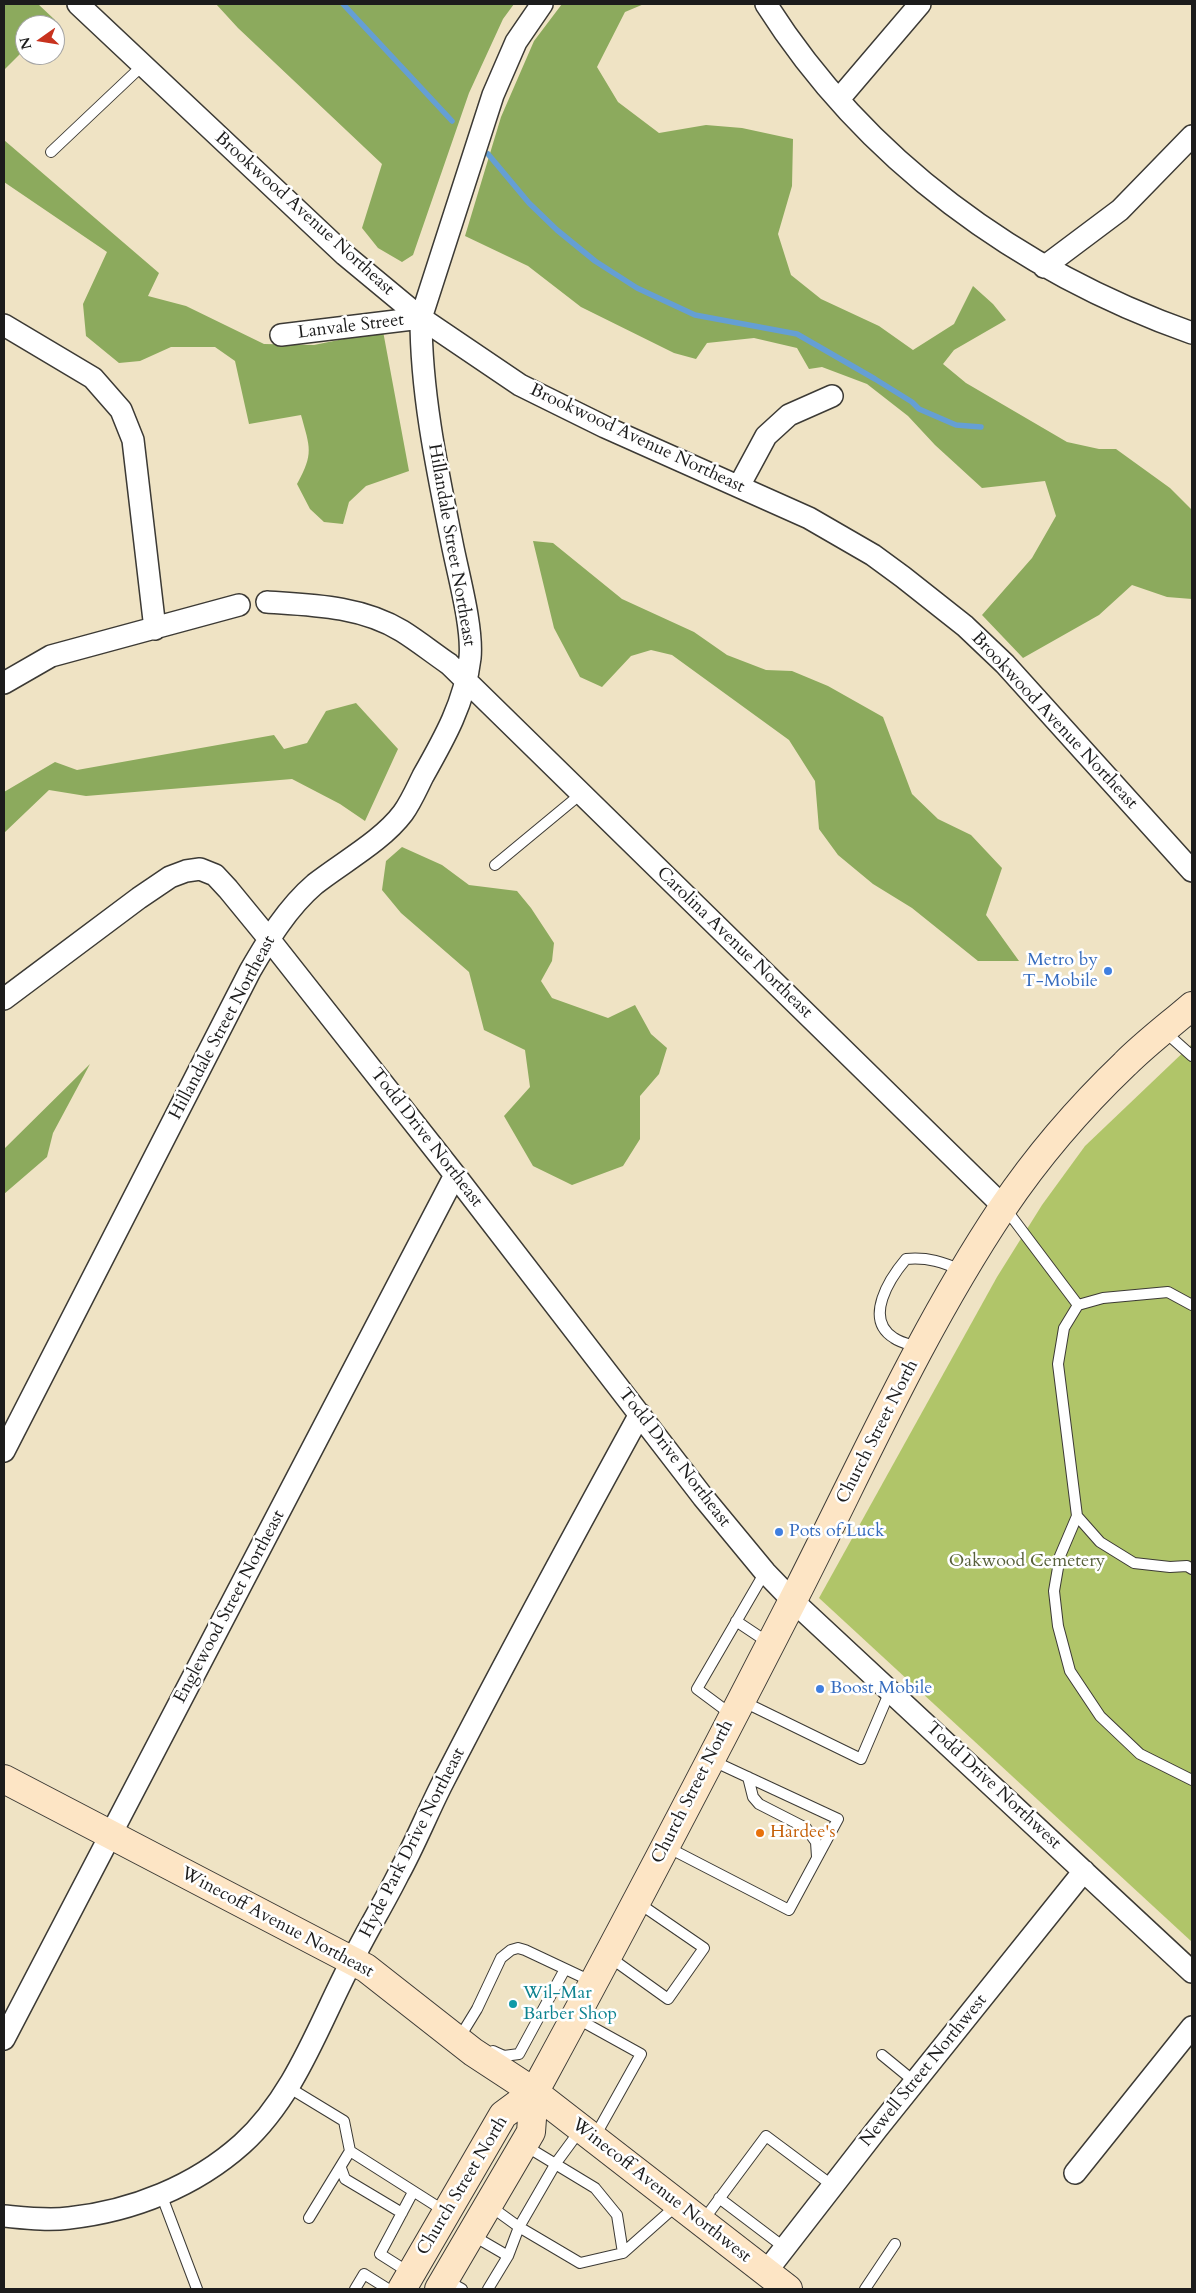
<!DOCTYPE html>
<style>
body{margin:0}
#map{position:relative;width:1196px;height:2293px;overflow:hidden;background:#efe3c4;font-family:Cardo,serif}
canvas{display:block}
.frame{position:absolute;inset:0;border:5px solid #1c1c1c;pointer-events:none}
.north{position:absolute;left:15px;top:15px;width:50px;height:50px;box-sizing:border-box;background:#fff;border:1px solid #a4a4a4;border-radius:50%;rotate:257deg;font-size:14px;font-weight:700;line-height:20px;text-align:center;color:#1c1c1c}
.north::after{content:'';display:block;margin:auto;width:18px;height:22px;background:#c8321e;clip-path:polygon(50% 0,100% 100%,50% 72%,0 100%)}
</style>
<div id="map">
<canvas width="1196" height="2293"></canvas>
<div class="frame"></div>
<div class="north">N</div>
</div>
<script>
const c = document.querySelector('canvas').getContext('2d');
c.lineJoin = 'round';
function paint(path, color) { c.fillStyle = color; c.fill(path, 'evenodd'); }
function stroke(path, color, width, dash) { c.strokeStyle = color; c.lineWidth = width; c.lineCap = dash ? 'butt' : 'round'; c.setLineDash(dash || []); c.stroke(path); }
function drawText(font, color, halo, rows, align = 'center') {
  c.font = font + ' Cardo,serif'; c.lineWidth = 5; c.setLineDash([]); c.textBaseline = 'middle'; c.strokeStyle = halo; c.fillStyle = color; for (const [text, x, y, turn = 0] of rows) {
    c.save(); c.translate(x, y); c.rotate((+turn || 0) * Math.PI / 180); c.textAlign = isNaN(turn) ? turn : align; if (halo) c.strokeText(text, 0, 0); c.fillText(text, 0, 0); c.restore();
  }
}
paint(new Path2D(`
 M 1192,1044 L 1192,1942 L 819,1598 L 997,1277 L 1042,1205 L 1085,1146 Z`), '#b0c569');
paint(new Path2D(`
 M 4,4 L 38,4 L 55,20 L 50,25 L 25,25 L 25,49 L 4,70 Z
 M 216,4 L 514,4 L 503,19 L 469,93 L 413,255 L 402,262 L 378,248 L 362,228 L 382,164 L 238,28 Z
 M 562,4 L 644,4 L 625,12 L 597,67 L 618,102 L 659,133 L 706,125 L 742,128 L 793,139 L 792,186 L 778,234 L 791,275 L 821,299 L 879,326 L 913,350 L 954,324 L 973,286 L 993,304 L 1006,320 L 954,350 L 943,364 L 966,383 L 1067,442 L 1099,449 L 1116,449 L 1170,488 L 1192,510 L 1192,599 L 1167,597 L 1132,585 L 1099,615 L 1023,658 L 982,615 L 1032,558 L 1056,516 L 1045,481 L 982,488 L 935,445 L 908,416 L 867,384 L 822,367 L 809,369 L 797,348 L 754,338 L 707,343 L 696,359 L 674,353 L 581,307 L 528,266 L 465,236 L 501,117 L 534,41 Z
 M 4,140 L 159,273 L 148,296 L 186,306 L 264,344 L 314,345 L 383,331 L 409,471 L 366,486 L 349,502 L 343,524 L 324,522 L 310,509 L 297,484 C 314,453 310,448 301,415 L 249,424 L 235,361 L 215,347 L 171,347 L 140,361 L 119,363 L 86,336 L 83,304 L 107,252 L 4,182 Z
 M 533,541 L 553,543 L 622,599 L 694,632 L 727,655 L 766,670 L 792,671 L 828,686 L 883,717 L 912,794 L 938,819 L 971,835 L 1002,868 L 986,915 L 1019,961 L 978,961 L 912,908 L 873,884 L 838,855 L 819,829 L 815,781 L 789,740 L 672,655 L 651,650 L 631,656 L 602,687 L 580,677 L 554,628 Z
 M 356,703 L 398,749 L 365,821 L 340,804 L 292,779 L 86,796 L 49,790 L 4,833 L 4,792 L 55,762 L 77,770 L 274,735 L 284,749 L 307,743 L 326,711 Z
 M 402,847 L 442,865 L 469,885 L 517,891 L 531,908 L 554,943 L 552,961 L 541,981 L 552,998 L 608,1018 L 635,1005 L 651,1034 L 667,1048 L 659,1074 L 640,1096 L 640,1139 L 623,1166 L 572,1185 L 533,1166 L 504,1116 L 530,1087 L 525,1050 L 484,1030 L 469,972 L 401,913 L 382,890 L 386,861 Z
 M 90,1064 L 53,1133 L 47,1157 L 4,1194 L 4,1149 Z`), '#8caa5d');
stroke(new Path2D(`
 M 343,4 L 452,121
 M 488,154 L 529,203 L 557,230 L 595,261 L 637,288 L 695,315 L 797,334 L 875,379 L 912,402 L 919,409 L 956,425 L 981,427`), '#659fd4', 5.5);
const lane = new Path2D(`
 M 51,152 L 143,65
 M 495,865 L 582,793
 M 1164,1031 L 1192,1056
 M 1005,1208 L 1078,1305
 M 1192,1305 L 1168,1292 L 1103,1298 L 1078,1305 L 1064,1328 L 1058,1364 L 1077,1516 L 1060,1556 L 1054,1591 L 1058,1626 L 1070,1671 L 1100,1716 L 1140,1754 L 1192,1780
 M 920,1348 C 912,1345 901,1343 894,1338 C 863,1319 890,1278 906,1259 C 928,1257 943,1262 963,1271
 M 1077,1516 L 1100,1542 L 1134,1563 L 1170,1567 L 1187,1566 L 1192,1569
 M 736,1621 L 769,1643
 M 742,1701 L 861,1759 L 890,1691
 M 732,1715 L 697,1689 L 765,1572
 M 748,1777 L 753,1797 L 759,1804 L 806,1828 L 816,1842 L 817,1857
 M 667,1847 L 789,1910 L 838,1819 L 711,1760
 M 608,1956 L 668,1999 L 704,1948 L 637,1902
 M 576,2018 L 641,2054 L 594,2138
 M 458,2040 L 477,2009 L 501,1958 L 511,1950 L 518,1948 L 525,1950 L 593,1982
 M 493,2051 L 504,2056 L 519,2054 L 565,1969
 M 882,2055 L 915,2082
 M 288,2087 L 344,2121 L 350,2151 L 446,2212
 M 524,2145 L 595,2188 L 617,2215 L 623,2253
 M 341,2168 L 345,2179 L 402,2213
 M 161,2194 L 197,2289
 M 719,2198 L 785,2248
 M 490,2206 L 519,2227 L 580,2263 L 623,2253 L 677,2205
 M 309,2218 L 350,2151
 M 702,2222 L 766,2136 L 833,2186
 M 472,2235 L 508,2256
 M 410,2273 L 380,2254 L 413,2192
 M 446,2280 L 462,2289
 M 355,2289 L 364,2274 L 388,2289
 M 488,2289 L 508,2256 L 519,2227 L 556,2163 L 581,2129
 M 865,2289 L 895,2244`);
const street = new Path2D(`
 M 78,4 L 345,255 L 421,318 L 520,385 L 605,427 L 809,518 L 873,555 L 903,577 L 965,626 L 1005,664 L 1192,871
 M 766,4 C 865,160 1019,272 1192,333
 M 839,99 L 920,4
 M 1044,267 L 1120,210 L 1192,136
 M 4,325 L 93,378 L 121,410 L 133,440 L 155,629
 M 281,335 L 421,318
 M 739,486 L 766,436 L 789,415 L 832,396
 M 267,602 C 312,605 361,606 402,631 C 418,641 433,653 449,664 L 1004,1207
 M 4,683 L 51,656 L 239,605
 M 4,999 L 139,898 L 170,877 L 186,871 L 200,869 L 215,875 L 228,889 L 269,939 L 455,1175 L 703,1497 L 765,1572 L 793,1601 L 1192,1972
 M 4,1451 L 250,971 C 268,940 287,908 315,884 C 343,862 382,841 403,813 C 411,802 417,788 423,776 C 444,739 465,702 470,658 C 473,627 458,574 452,543 C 437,469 421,393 421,318 L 493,95 L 516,42 L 542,4
 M 4,2039 L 455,1175
 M 1075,2173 L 1192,2027
 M 4,2216 C 25,2218 48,2221 69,2218 C 133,2211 195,2186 242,2144 C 297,2094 320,2020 354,1957 C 368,1929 384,1903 398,1875 C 414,1846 426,1816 441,1786 C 505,1661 572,1538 640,1414
 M 766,2272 L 877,2129 L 1084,1871`);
const secondary = new Path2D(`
 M 4,1779 L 366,1968 L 473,2052 L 534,2092 L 788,2289
 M 402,2289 L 503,2115 L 534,2092 L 542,2078 C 628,1920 711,1760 793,1600 C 860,1469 920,1332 1002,1209 C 1037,1157 1080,1107 1125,1064 C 1146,1043 1170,1025 1192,1006
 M 439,2289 L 531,2132 L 534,2092`);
stroke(lane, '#3c3a35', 12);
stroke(street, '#3c3a35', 24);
stroke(secondary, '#3c3a35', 30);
stroke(lane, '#fff', 10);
stroke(street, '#fff', 21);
stroke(secondary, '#fde5c5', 28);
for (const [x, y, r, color] of [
 [1108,971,5,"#3f7fe0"],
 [779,1532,5,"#3f7fe0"],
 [820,1689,5,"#3f7fe0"],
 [760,1833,5,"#e8710a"],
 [513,2004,5,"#0f9aa8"]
]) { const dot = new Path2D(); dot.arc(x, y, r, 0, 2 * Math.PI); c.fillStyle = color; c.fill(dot); stroke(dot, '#fff', 2); }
drawText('18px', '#1c1c1c', '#fff', [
 ["Brookwood Avenue Northeast",304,214,42],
 ["Lanvale Street",351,327,-7],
 ["Brookwood Avenue Northeast",637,439,25],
 ["Hillandale Street Northeast",451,545,80],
 ["Brookwood Avenue Northeast",1054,721,47],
 ["Carolina Avenue Northeast",734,943,44],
 ["Hillandale Street Northeast",223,1028,-62],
 ["Todd Drive Northeast",426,1138,52],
 ["Church Street North",878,1432,-63],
 ["Todd Drive Northeast",674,1458,52],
 ["Englewood Street Northeast",230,1607,-62],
 ["Todd Drive Northwest",993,1786,43],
 ["Church Street North",693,1792,-63],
 ["Hyde Park Drive Northeast",413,1843,-63],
 ["Winecoff Avenue Northeast",277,1923,28],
 ["Newell Street Northwest",924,2071,-51],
 ["Church Street North",463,2186,-59],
 ["Winecoff Avenue Northwest",661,2191,38]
]);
drawText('18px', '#366cbe', '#fff', [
 ["Metro by",1098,961,"right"],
 ["T-Mobile",1098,982,"right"],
 ["Pots of Luck",789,1532],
 ["Boost Mobile",830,1689]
], 'left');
drawText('18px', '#57603b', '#fff', [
 ["Oakwood Cemetery",1027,1562]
]);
drawText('18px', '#c56008', '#fff', [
 ["Hardee's",770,1833]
], 'left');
drawText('18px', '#0d838f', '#fff', [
 ["Wil-Mar",523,1994],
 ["Barber Shop",523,2015]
], 'left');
</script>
